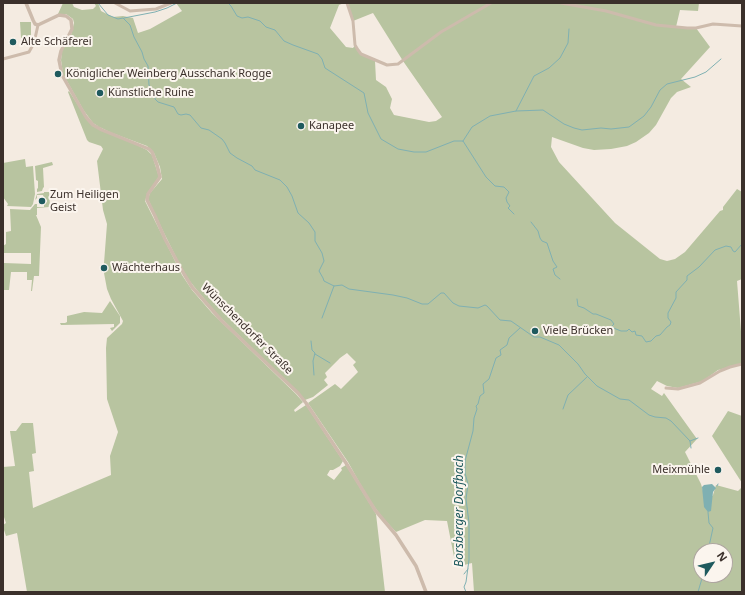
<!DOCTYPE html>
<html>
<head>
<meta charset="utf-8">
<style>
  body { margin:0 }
  #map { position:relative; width:745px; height:595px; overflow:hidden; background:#f4ebe1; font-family:"Noto Sans",sans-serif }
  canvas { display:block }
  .frame { position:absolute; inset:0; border:4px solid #3b302b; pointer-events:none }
  .north { position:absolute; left:693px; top:543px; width:40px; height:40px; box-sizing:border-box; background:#fbf5ee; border:1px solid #aea6a0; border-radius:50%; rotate:55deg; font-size:11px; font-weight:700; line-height:16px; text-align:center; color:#3b302b }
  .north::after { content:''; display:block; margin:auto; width:14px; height:18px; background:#1f5a5e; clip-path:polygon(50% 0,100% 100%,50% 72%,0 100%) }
</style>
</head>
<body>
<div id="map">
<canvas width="745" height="595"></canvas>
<div class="frame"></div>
<div class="north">N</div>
</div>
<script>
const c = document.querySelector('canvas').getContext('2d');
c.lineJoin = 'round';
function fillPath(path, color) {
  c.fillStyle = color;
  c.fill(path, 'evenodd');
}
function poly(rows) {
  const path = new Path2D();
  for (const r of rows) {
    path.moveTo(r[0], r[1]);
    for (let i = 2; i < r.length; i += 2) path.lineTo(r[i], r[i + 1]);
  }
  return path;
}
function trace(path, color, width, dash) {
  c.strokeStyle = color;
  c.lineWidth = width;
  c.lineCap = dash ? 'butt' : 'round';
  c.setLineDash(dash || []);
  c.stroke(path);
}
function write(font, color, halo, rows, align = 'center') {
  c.font = font + ' "Noto Sans",sans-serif';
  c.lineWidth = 4;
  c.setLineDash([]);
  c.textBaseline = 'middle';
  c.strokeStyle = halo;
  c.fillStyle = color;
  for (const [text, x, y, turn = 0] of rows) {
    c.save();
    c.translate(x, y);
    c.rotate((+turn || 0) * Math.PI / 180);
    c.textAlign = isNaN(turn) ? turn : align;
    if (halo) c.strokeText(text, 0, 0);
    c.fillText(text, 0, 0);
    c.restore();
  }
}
fillPath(poly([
  [63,3,72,3,74,7,82,10,93,9,96,6,94,3,98,3,101,11,113,17,123,16,133,18,138,33,150,29,182,11,176,3,344,3,339,5,330,28,346,47,353,48,355,45,361,54,375,61,376,80,386,87,392,99,390,108,394,115,429,122,436,121,442,117,403,61,373,13,353,21,347,3,699,3,698,11,680,10,676,27,696,28,710,47,681,79,691,87,677,92,671,98,656,125,649,133,636,142,627,146,611,149,594,150,583,148,552,137,551,147,559,162,615,223,660,259,667,261,675,259,685,252,720,211,723,210,723,207,737,189,742,192,742,279,737,281,742,344,742,364,718,370,703,381,678,388,667,386,657,381,651,389,662,396,664,393,697,439,685,452,701,484,704,494,704,507,713,495,716,485,738,491,742,487,742,592,474,592,472,563,456,567,447,521,425,520,396,532,382,517,368,498,348,462,308,403,335,384,341,389,358,372,353,365,356,362,347,353,340,358,325,373,327,377,324,380,328,385,313,397,305,400,215,312,192,284,185,275,164,233,148,199,150,193,162,179,160,167,154,153,147,146,104,130,93,123,84,111,63,74,61,60,62,51,71,35,74,23,73,19,66,14,58,14],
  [701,551,725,551,725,575,701,575],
  [20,22,31,22,31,38,21,38],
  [69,91,89,122,147,150,152,155,159,177,155,184,148,192,145,201,182,275,192,290,212,313,296,394,303,402,294,410,295,412,306,405,343,461,340,466,333,470,330,470,327,475,334,480,342,470,341,468,346,465,376,514,385,592,27,592,17,533,6,536,3,527,3,525,6,523,3,514,3,467,15,466,10,431,16,431,22,423,33,423,36,453,32,454,34,471,29,472,33,508,111,475,110,456,118,432,107,399,106,348,107,338,122,324,123,321,111,299,107,289,104,273,107,268,104,263,107,224,103,210,97,161,103,149,101,146,89,142,87,140,68,92],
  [25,159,26,167,33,166,35,194,33,204,31,207,7,206,8,204,3,197,3,163],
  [52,162,53,165,43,168,44,187,43,188,42,191,37,192,37,189,38,188,38,181,36,180,35,166],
  [44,192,49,192,50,206,49,207,37,208,37,215,36,215,41,227,39,276,34,276,32,291,31,291,32,280,27,280,27,272,11,272,9,290,3,290,4,263,31,264,31,253,3,253,3,246,6,244,6,232,11,231,10,209,30,210,35,204,37,204,37,207,44,207,44,202,47,202,47,200,44,199,43,195,37,195,37,198,35,200,37,194,44,193],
  [110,301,120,316,120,323,112,331,110,328,114,327,114,324,61,325,60,323,65,323,67,322,67,316,84,312,102,313],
  [728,411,742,416,742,483,712,436]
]), '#b8c4a0');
fillPath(poly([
  [712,484,716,488,713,492,711,511,708,512,704,507,702,487,704,485]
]), '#7fb0b2');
trace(poly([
  [98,3,108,15,118,19,123,18,130,25,134,37,142,52,144,59,148,66,149,85,155,95,155,99,158,102,174,107,178,114,181,115,186,114,190,115,201,128,209,130,222,139,225,143,230,153,237,158,252,166,255,170,280,180,287,187,292,196,298,213,309,223,315,232,315,241,322,253,324,261,319,271,323,278,324,281,334,286,342,285,349,289,393,295,407,298,422,304,428,304,441,293,444,293,453,303,459,306,478,308,485,305,487,306,500,320,511,321,534,337,540,337,559,345,578,364,585,374,597,386,620,399,629,400,649,415,655,417,666,418,671,421,690,441,691,448],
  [224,3,228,3,231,6,237,16,242,18,248,17,260,21,266,27,275,30,284,41,293,45,318,54,322,59,325,68,364,93,368,113,381,139,398,149,414,152,426,152,454,141,463,141,486,177,495,186,504,187,509,192,506,198,507,202,510,206,508,208,514,214],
  [124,18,155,12,167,8,177,3],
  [516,111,534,76,549,68,560,58,568,43,569,29],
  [463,141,472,127,490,116,516,111,543,110,564,124,574,128,582,130,601,128,611,129,629,127,644,116,651,107,660,90,667,84,695,77,706,72,721,59],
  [531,222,538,231,540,238,542,241,547,243,553,261,557,267,553,269,555,275,560,279],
  [577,299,578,306,584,308,593,314,596,314,611,320,614,324,611,327,621,331,627,331,629,329,632,332,635,331,636,335,642,336,646,342,651,341,656,336,660,335,667,327,670,325,671,322,668,318,668,313,676,298,676,292,687,280,687,276,699,267,715,250,726,246,731,247,733,251,735,252,742,244],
  [322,318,334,286],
  [311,341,312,350,315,353,313,361,314,375],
  [315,354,330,363],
  [563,409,568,395,587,377],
  [690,441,698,438],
  [717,486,718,484],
  [708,512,709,523,713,528,708,551],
  [464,574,468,569],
  [466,592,464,587,466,582,469,560,469,523,466,499,468,484,465,473,465,461,473,431,474,418,477,409,476,406,478,404,480,396,484,393,483,384,489,379,496,358,501,355,500,350,507,345,509,338,520,328],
  [698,592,703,575]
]), '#7fb0b2', 1);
trace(poly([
  [115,3,130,11,156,9,171,3],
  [347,3,353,21,355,45,358,50,361,54,387,65,398,64,441,32,491,3],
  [561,3,606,11,656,25,687,28,696,28,713,24,742,26],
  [3,59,29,52,34,43,38,25],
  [666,388,678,389,700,383,720,371,730,367,742,364]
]), '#cdbbac', 3);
trace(poly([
  [26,3,33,20,35,24,38,25,59,15,66,16,71,20,72,29,61,51,59,60,62,75,86,117,93,125,102,130,149,149,152,152,157,165,160,177,148,194,147,200,155,216,165,239,184,274,192,287,222,321,298,393,306,403,346,463,375,510,396,535,416,566,426,592]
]), '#cdbbac', 3.5);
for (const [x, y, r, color] of [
  [13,42,4,"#1f5a5e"],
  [58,74,4,"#1f5a5e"],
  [100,93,4,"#1f5a5e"],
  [301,126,4,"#1f5a5e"],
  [42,201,4,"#1f5a5e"],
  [104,268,4,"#1f5a5e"],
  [535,331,4,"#1f5a5e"],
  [718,470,4,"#1f5a5e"]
]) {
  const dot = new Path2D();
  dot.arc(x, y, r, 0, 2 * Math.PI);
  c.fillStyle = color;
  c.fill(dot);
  trace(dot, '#fbf5ee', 1.5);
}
write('11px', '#3b302b', '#fbf5ee', [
  ["Alte Schäferei",21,42],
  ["Königlicher Weinberg Ausschank Rogge",66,74],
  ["Künstliche Ruine",108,93],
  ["Kanapee",309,126],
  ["Zum Heiligen",50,195],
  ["Geist",50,208],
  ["Wächterhaus",112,268],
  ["Viele Brücken",543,331],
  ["Meixmühle",710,470,"right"]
], 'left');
write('11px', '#3b302b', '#fbf5ee', [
  ["Wünschendorfer Straße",247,329,45]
]);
write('italic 12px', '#1f5a5e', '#fbf5ee', [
  ["Borsberger Dorfbach",460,511,-90]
]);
</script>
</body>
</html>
